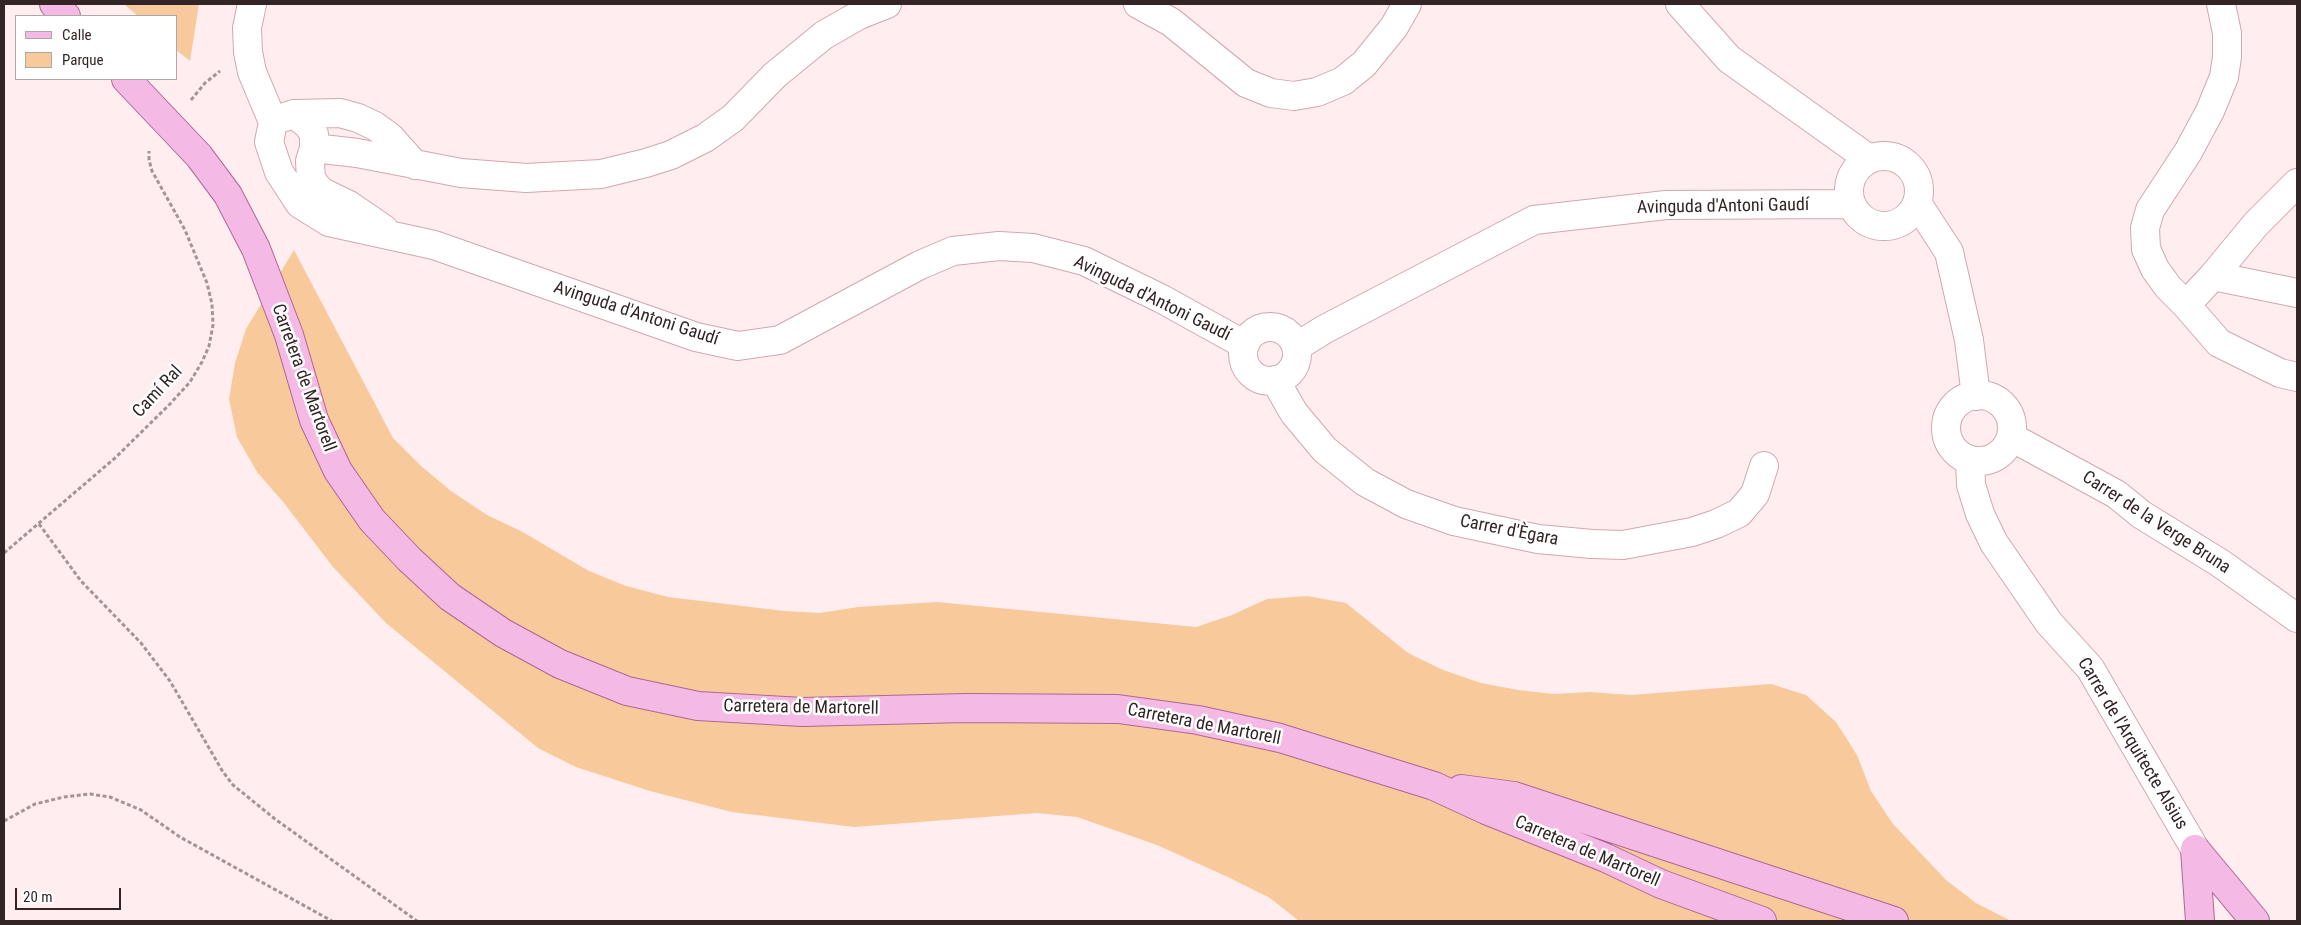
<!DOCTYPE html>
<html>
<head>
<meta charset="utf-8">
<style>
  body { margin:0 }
  #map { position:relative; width:2301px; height:925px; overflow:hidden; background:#ffedf0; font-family:"Roboto Condensed",sans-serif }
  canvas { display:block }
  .frame { position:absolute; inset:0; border:5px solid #332426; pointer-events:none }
  .legend { position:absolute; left:15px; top:15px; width:162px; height:65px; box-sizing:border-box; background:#fff; border:1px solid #ada7a8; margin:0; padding:6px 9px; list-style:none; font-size:15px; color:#332426 }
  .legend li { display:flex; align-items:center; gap:10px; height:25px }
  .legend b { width:25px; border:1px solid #ada7a8 }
  .scale { position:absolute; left:15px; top:888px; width:106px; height:22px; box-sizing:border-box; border:2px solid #332426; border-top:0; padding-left:6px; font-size:15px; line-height:18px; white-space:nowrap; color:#332426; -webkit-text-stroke:4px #fff; paint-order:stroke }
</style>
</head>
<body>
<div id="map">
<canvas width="2301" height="925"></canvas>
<div class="frame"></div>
<ul class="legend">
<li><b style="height:6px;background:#f5b9e5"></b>Calle</li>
<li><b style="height:14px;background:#f8c99b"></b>Parque</li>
</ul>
<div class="scale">20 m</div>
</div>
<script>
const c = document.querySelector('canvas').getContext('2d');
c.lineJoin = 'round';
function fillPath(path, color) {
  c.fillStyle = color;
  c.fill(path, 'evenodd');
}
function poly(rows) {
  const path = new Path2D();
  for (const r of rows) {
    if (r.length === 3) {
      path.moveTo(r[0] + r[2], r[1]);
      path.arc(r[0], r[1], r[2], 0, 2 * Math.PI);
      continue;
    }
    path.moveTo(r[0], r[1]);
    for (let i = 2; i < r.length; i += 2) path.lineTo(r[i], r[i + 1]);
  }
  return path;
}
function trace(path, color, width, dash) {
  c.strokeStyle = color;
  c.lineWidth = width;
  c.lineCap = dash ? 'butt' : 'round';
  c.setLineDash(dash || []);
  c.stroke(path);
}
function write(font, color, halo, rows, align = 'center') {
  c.font = font + ' "Roboto Condensed",sans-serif';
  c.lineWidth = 5;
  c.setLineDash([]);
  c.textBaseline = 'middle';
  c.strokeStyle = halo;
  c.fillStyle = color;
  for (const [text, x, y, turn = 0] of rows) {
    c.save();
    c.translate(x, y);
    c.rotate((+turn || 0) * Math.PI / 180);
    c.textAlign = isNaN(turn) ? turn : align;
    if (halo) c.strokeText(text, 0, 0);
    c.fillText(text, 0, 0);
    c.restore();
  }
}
fillPath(poly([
  [124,4,199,4,190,61,176,50,176,16,138,16],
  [294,250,393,438,421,466,451,491,487,515,521,531,589,571,626,586,668,597,784,611,820,613,858,607,937,602,1196,627,1232,615,1267,599,1307,596,1346,603,1408,653,1443,670,1481,683,1518,690,1554,694,1590,692,1631,695,1771,684,1806,695,1836,722,1857,755,1871,791,1893,824,1946,880,1976,903,2011,921,1299,921,1270,898,1230,878,1157,845,1077,817,1037,813,854,827,732,812,650,791,576,767,538,748,386,623,333,567,284,503,257,472,237,437,229,399,235,363,246,329]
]), '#f8c99b');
const minor = poly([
  [252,4,247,28,248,52,252,72,273,122,269,142,279,172,300,204,329,222,434,245,696,337,738,346,780,340,920,265,953,251,999,246,1033,248,1084,261,1162,299,1245,345],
  [1138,4,1171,22,1246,83,1271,93,1294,96,1317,92,1343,81,1364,64,1394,27,1407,4],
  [1680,4,1729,59,1869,159],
  [294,114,308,125,314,134,314,148,310,161,311,179,320,191,349,205,384,229],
  [285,117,294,114,340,113,358,118,375,126,390,137,415,165],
  [314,148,357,153,461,173,526,178,601,174,646,163,671,155,705,138,733,118,775,75,824,35,859,15,887,4],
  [1884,191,35],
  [2297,183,2256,224,2213,276,2186,305,2219,343,2280,373,2297,377],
  [1917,203,1949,252,1969,340,1976,396],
  [2213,276,2297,293],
  [2186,305,2168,287,2155,269,2146,249,2145,228,2150,210,2188,152,2210,111,2224,77,2227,57,2227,33,2221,4],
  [1270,354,27],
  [1296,347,1325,329,1534,220,1666,205,1851,204],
  [1275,380,1294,413,1325,450,1365,482,1406,504,1454,521,1538,539,1592,544,1623,545,1692,532,1716,524,1739,513,1755,494,1764,466],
  [1979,428,33],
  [2011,437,2116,494,2142,515,2220,563,2297,618],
  [1970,460,1971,485,1980,514,1994,543,2049,623,2090,668,2195,849]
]);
const major = poly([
  [54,4,66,16],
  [126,79,199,156,228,195,256,249,289,335,314,420,338,471,372,520,409,559,450,597,503,633,560,664,627,691,698,706,802,712,966,708,1118,709,1198,720,1280,738,1434,786,1486,810,1606,858,1661,884,1762,921],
  [1461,789,1514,796,1894,921],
  [2195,849,2255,921],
  [2195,849,2200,921]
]);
trace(minor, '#d0a8ae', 30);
trace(major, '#ad6796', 30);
trace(poly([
  [191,100,205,83,220,71],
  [39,524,81,581,141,643,170,681,223,772,233,785,275,819,417,921],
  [4,553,115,458,170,404,190,382,202,362,209,346,213,325,212,304,207,283,185,230,152,171,149,160,149,151],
  [4,821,35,804,64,797,90,794,110,797,141,810,180,837,332,921]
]), '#a49496', 3, [4, 2.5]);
trace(minor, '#fff', 28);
trace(major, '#f5b9e5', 28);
write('18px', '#332426', '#fff', [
  ["Avinguda d'Antoni Gaudí",1723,207,-1],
  ["Avinguda d'Antoni Gaudí",1152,299,26],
  ["Avinguda d'Antoni Gaudí",636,314,18],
  ["Carretera de Martorell",303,378,70],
  ["Camí Ral",158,392,-47],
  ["Carrer de la Verge Bruna",2156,523,33],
  ["Carrer d'Ègara",1509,531,11],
  ["Carretera de Martorell",801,708,1],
  ["Carretera de Martorell",1204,725,11],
  ["Carrer de l'Arquitecte Alsius",2132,744,59],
  ["Carretera de Martorell",1587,852,23]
]);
</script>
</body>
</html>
